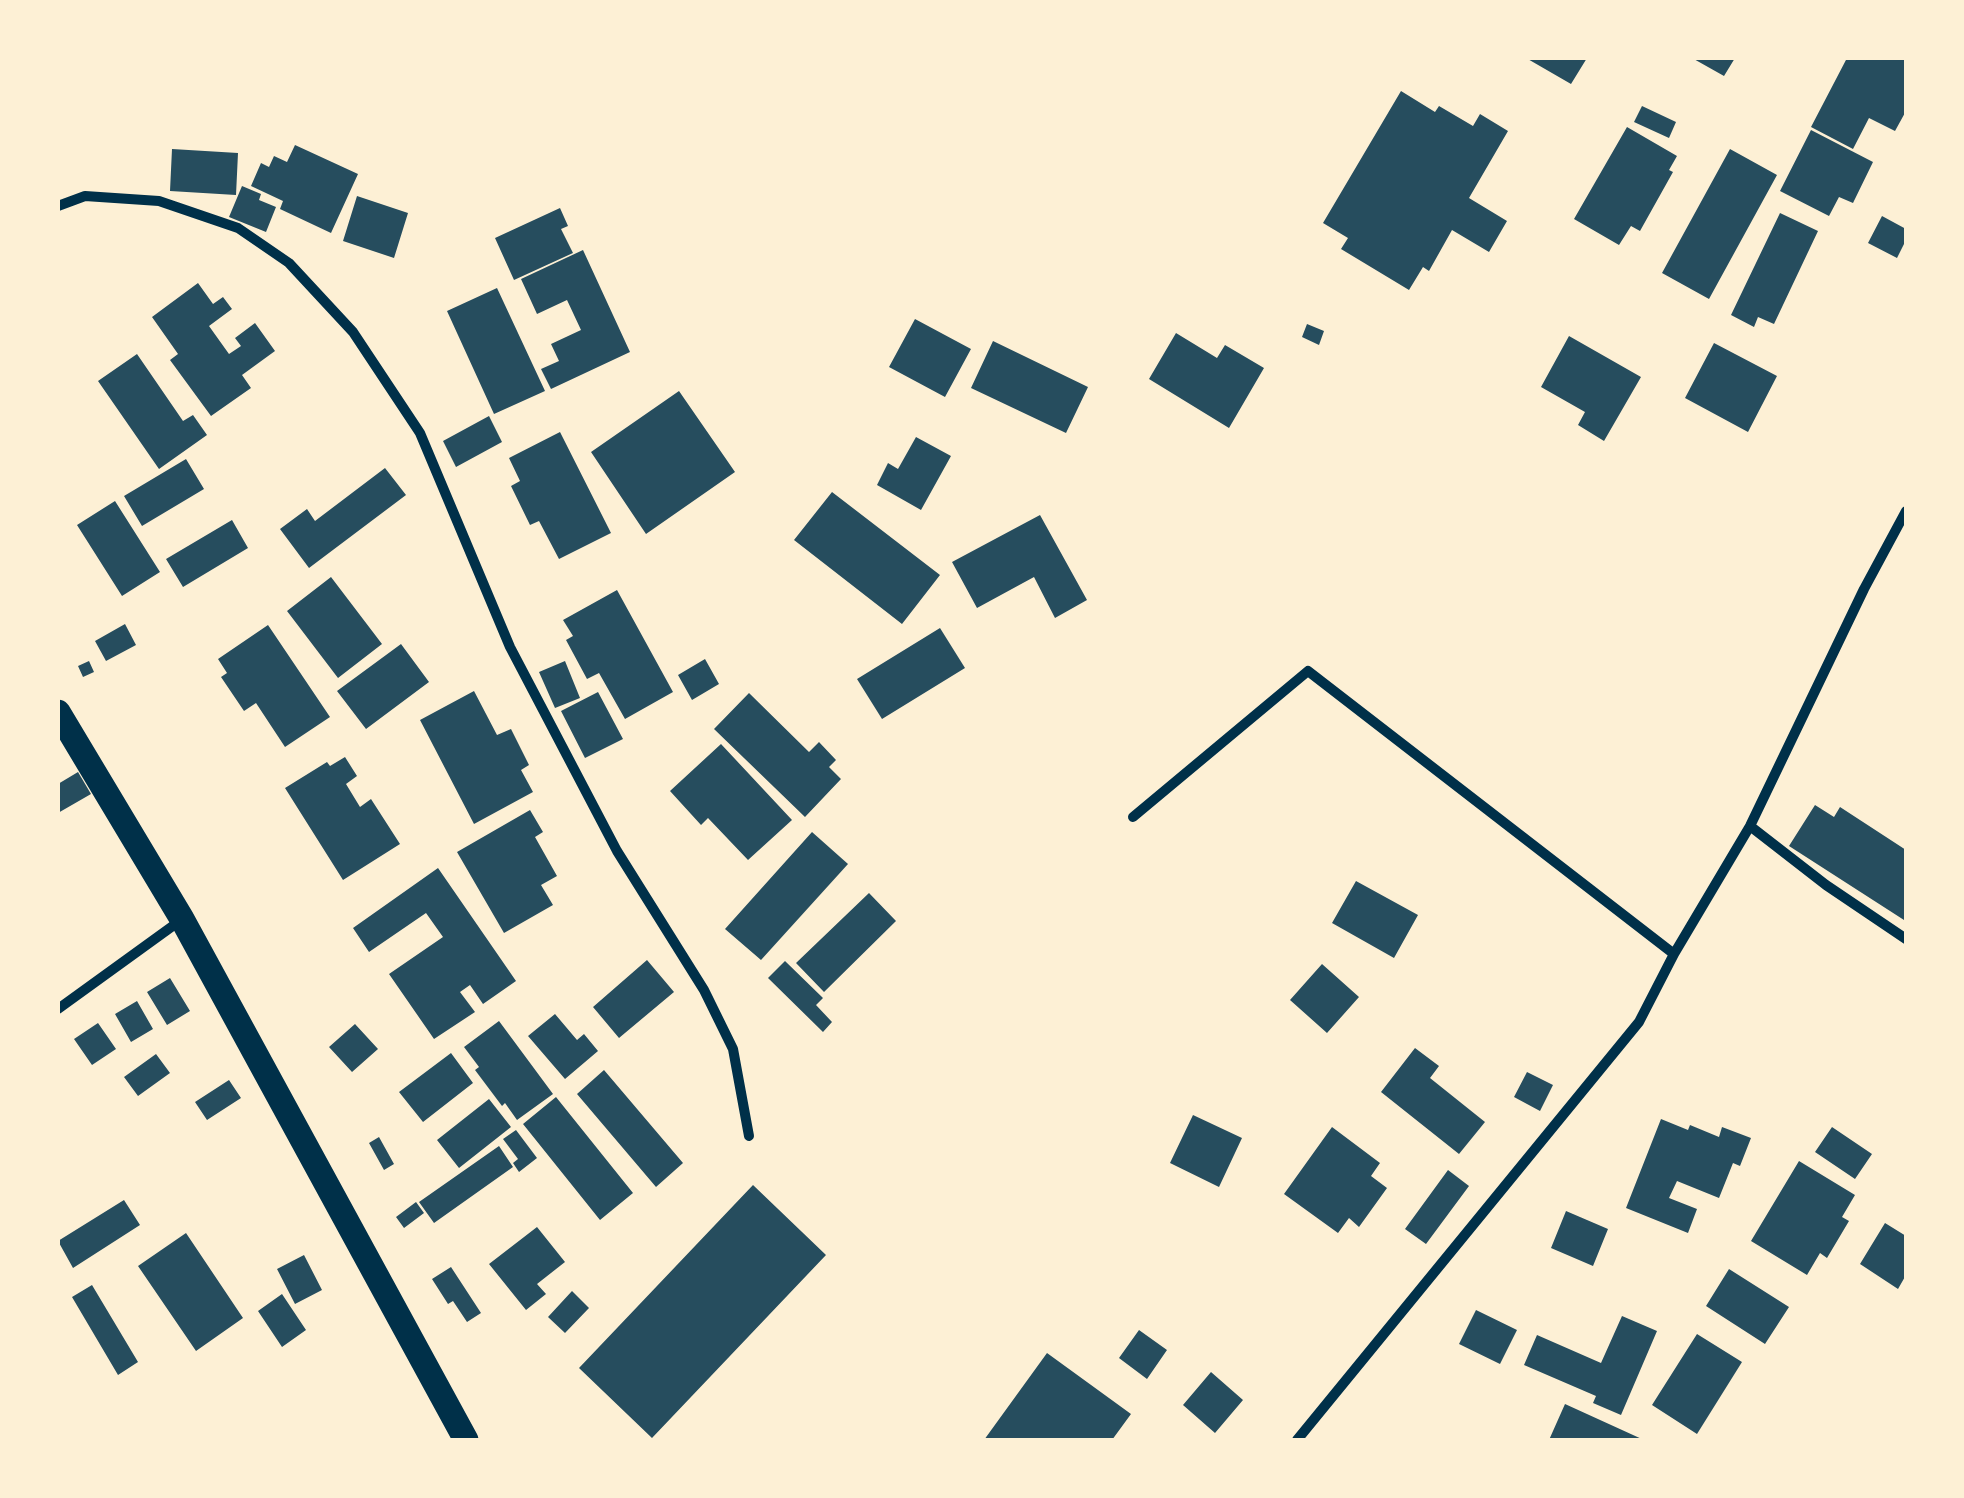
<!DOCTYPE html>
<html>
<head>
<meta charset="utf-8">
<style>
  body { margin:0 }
  #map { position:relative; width:1964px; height:1498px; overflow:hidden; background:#fdf0d5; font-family:Roboto,sans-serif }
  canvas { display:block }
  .frame { position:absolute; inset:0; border:60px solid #fdf0d5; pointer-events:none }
</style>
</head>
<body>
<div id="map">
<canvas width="1964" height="1498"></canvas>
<div class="frame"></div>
</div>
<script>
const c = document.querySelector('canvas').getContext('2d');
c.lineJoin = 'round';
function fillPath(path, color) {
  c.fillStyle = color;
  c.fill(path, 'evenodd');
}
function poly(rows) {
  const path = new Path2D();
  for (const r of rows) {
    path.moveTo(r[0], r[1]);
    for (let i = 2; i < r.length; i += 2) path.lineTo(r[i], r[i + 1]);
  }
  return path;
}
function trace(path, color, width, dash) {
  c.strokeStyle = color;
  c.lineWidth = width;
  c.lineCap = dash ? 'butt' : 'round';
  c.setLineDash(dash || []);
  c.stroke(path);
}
fillPath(poly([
  [1526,58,1587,58,1571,84],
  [1692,58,1735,58,1724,76],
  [1847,58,1906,58,1906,111,1895,131,1869,118,1853,149,1811,127],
  [1401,91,1435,112,1439,106,1473,126,1480,114,1508,131,1469,198,1507,221,1489,252,1452,230,1429,271,1423,267,1409,290,1341,249,1348,238,1323,223],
  [1642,106,1676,122,1669,138,1634,122],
  [1627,127,1677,156,1669,170,1673,172,1640,231,1631,226,1619,245,1574,219],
  [1811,130,1873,162,1853,203,1839,197,1829,216,1780,191],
  [295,145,358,174,331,233,280,209,283,201,251,186,261,163,269,167,274,156,287,162],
  [172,149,238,153,236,195,170,191],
  [1730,149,1777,175,1709,299,1662,273],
  [242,186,261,194,259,200,276,207,266,232,229,217],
  [357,196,408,213,394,258,343,241],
  [560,208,568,226,561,229,573,253,514,280,495,238],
  [1780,213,1818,231,1774,324,1758,317,1754,327,1731,315],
  [1882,216,1906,229,1906,240,1897,258,1868,243],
  [583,250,630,352,551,389,541,369,559,361,551,344,581,330,567,300,537,314,521,279],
  [198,283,213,304,223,297,232,309,209,326,229,354,241,346,235,338,255,323,275,351,242,375,251,388,211,416,170,360,178,354,152,317],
  [497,288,545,391,494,414,447,311],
  [915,319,971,349,945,397,889,367],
  [1307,324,1324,331,1319,345,1302,337],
  [1176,333,1217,358,1225,345,1264,368,1229,428,1149,379],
  [1569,336,1641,377,1604,441,1578,425,1585,412,1541,387],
  [993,341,1088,387,1066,433,971,388],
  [1714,343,1777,376,1748,432,1685,398],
  [137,354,183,421,193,415,207,435,159,469,98,381],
  [679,391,735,472,646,534,591,452],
  [489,416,502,442,456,467,443,441],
  [560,432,611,533,559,559,539,521,530,525,511,486,520,481,509,458],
  [916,437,951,456,921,510,877,485,888,463,898,469],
  [186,459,204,489,142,526,124,496],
  [385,468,406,495,309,568,280,529,307,509,315,521],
  [832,492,940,575,902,624,794,540],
  [115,501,160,572,122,596,77,525],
  [1040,515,1087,600,1055,618,1034,577,977,608,952,562],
  [232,520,248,548,183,587,166,559],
  [331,577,382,644,338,678,287,611],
  [617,590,673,692,625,719,599,673,587,679,566,640,573,636,563,620],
  [125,624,136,645,106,661,95,641],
  [268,625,330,717,285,747,256,703,244,711,221,677,227,673,218,659],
  [940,628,965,668,882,719,857,679],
  [401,644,429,682,366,729,337,691],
  [705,659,719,684,692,700,678,675],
  [89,661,94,672,83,677,78,666],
  [565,661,580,698,555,708,539,672],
  [474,691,497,735,511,729,529,765,521,770,533,792,474,824,420,720],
  [598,692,623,739,585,758,561,711],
  [749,693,809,752,819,742,836,760,829,767,841,779,805,817,714,729],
  [721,744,792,820,748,860,708,818,701,825,670,791],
  [345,757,357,776,346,784,360,807,371,799,400,844,343,880,285,788,327,762,330,766],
  [78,772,91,794,58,813,58,784],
  [1815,805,1834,817,1840,807,1906,850,1904,920,1789,846],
  [530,810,543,832,535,837,557,876,541,885,553,905,504,933,457,852],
  [812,832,848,864,761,960,725,929],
  [438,868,516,981,483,1004,470,985,460,992,475,1012,434,1039,389,974,443,937,426,913,369,952,353,928],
  [1356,881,1418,915,1394,958,1332,923],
  [869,893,896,921,824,992,796,963],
  [647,960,674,992,619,1038,593,1007],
  [785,961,823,998,816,1005,832,1022,823,1032,768,978],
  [1322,964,1359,997,1327,1033,1290,1000],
  [170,978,190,1011,167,1025,147,992],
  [137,1001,153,1029,131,1042,115,1014],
  [555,1014,577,1040,584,1034,598,1051,565,1079,528,1036],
  [499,1021,553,1094,517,1120,505,1103,502,1106,475,1070,479,1067,464,1047],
  [98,1023,116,1049,92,1065,74,1039],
  [355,1024,378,1049,352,1072,329,1047],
  [1415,1048,1439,1066,1430,1078,1485,1122,1459,1154,1381,1092],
  [451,1053,473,1083,423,1122,399,1092],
  [156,1054,170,1073,138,1096,124,1077],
  [604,1070,683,1163,656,1187,577,1094],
  [1527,1072,1553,1085,1540,1111,1514,1097],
  [229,1080,241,1098,207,1120,195,1102],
  [556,1097,633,1193,600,1220,523,1124],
  [489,1099,511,1127,459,1168,437,1140],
  [1193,1115,1242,1138,1219,1187,1170,1163],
  [1661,1119,1688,1130,1690,1125,1719,1137,1722,1127,1751,1138,1740,1166,1733,1163,1719,1198,1677,1181,1669,1198,1697,1209,1688,1233,1626,1208],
  [1332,1127,1380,1163,1371,1176,1387,1188,1359,1227,1349,1218,1338,1233,1284,1194],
  [1832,1127,1872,1154,1855,1179,1815,1152],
  [516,1130,537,1158,519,1172,513,1163,518,1159,503,1139],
  [379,1137,394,1164,384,1170,369,1143],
  [499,1146,513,1167,434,1223,419,1202],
  [1799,1161,1855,1195,1842,1217,1849,1221,1827,1258,1820,1253,1807,1275,1751,1241],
  [1448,1170,1469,1186,1426,1244,1405,1229],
  [753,1185,826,1255,652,1438,579,1368],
  [124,1200,140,1225,73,1268,58,1241],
  [416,1202,424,1213,404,1228,396,1217],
  [1566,1211,1608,1229,1593,1266,1551,1248],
  [1885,1223,1906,1236,1906,1275,1898,1289,1860,1264],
  [537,1227,565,1262,537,1284,546,1294,526,1310,489,1264],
  [186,1233,243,1318,196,1351,138,1266],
  [304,1255,322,1290,295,1304,277,1269],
  [451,1267,481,1313,467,1322,453,1301,448,1304,432,1279],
  [1729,1269,1789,1307,1765,1344,1706,1306],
  [92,1285,138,1362,118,1375,72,1297],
  [572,1291,589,1308,565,1333,548,1317],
  [282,1294,306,1330,282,1347,258,1311],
  [1476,1310,1517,1330,1500,1364,1459,1344],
  [1622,1316,1657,1331,1621,1415,1593,1403,1596,1396,1524,1365,1537,1335,1601,1363],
  [1139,1330,1167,1350,1147,1379,1119,1358],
  [1697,1334,1742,1362,1697,1434,1652,1405],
  [1047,1353,1131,1414,1112,1440,984,1440],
  [1211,1372,1243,1400,1215,1433,1183,1405],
  [1565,1404,1644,1440,1549,1440]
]), '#264d5e');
trace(poly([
  [58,206,85,196,159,201,238,228,289,263,353,332,420,433,510,647,617,851,704,990,733,1049,749,1136],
  [1133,817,1308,671,1674,954],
  [1750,826,1826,885,1906,939],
  [58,1009,181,920],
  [1297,1440,1639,1022,1674,954,1750,826,1864,589,1906,511]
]), '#003049', 10);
trace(poly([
  [58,712,182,919,466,1440]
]), '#003049', 25);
</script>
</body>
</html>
